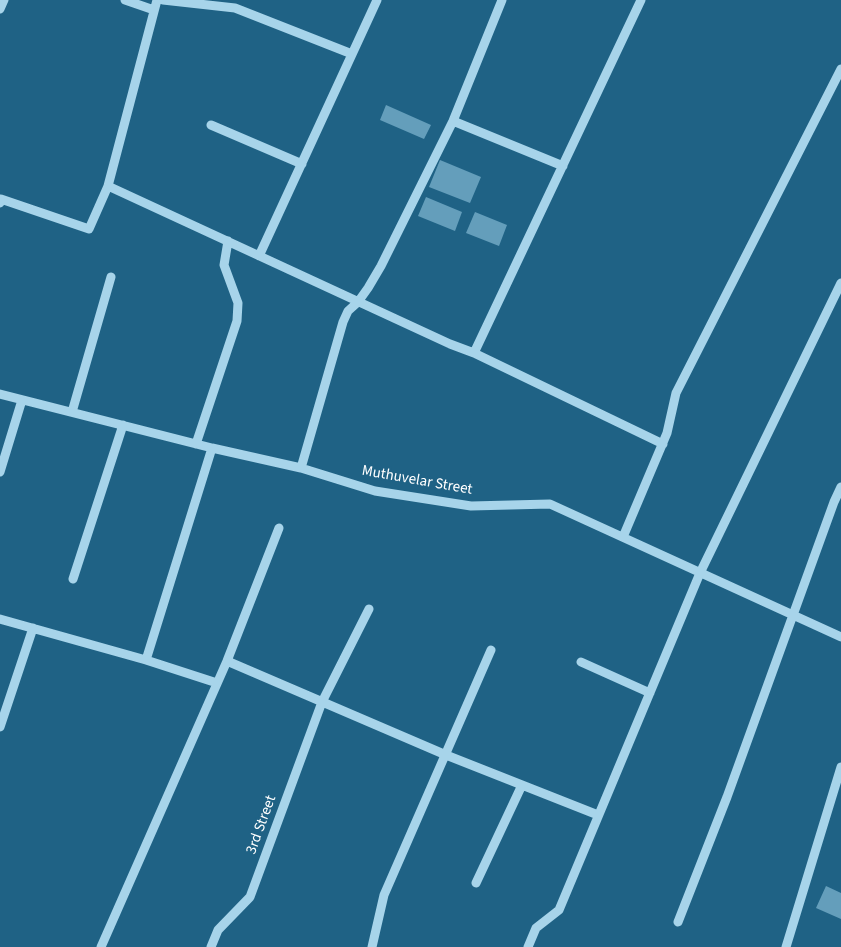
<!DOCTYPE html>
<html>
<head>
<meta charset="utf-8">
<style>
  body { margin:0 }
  canvas { display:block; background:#1f6285 }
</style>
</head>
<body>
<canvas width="841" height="947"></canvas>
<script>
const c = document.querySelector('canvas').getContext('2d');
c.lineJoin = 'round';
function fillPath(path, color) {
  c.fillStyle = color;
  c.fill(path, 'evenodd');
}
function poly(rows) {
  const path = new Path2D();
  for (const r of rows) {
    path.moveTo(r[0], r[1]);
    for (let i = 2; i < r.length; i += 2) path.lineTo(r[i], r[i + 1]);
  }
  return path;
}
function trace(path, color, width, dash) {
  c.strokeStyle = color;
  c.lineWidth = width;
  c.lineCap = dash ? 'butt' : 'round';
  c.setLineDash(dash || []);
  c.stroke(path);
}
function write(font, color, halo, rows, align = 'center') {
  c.font = font + ' "Source Sans 3",sans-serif';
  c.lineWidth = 5;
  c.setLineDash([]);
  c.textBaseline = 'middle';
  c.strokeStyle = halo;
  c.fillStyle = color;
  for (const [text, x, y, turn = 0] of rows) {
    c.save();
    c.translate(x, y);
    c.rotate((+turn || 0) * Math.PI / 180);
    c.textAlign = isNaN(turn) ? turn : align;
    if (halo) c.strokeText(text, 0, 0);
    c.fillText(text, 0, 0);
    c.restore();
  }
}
fillPath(poly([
  [386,105,431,125,424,139,380,120],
  [440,160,481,177,470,203,429,187],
  [426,197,462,212,455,231,418,216],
  [475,212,507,225,499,246,466,233],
  [826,886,841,893,841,919,816,908]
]), '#649ebb');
trace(poly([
  [125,0,154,10],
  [163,0,235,8,352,54],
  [0,9,4,0],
  [453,121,563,166],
  [211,125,302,164],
  [108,186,157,0],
  [0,203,1,199,89,229,108,186,450,344,474,353,641,0],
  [259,256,377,0],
  [474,353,663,444],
  [0,394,212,448,301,468,375,491,471,506,550,504,841,637],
  [72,412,111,277],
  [196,444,237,321,238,303,224,265,228,241],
  [301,468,343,322,348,311,358,302,368,288,381,266,453,121,502,0],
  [0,472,22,400],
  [623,537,667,433,676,393,841,69],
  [73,579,123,425],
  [0,619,146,660,217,683],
  [146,660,212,448],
  [227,661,446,755,598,815],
  [581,662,650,693],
  [0,727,33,628],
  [476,883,522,785],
  [678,922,727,797,834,502,841,487],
  [101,947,227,661,279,528],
  [211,947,218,930,250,897,322,702,369,609],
  [372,947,384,895,491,650],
  [528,947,536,928,559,910,700,573,841,283],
  [786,947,841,767]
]), '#a7d4ea', 9);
write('15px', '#fff', '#1f6285', [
  ["Muthuvelar Street",417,481,10],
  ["3rd Street",262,825,-70]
]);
</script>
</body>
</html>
